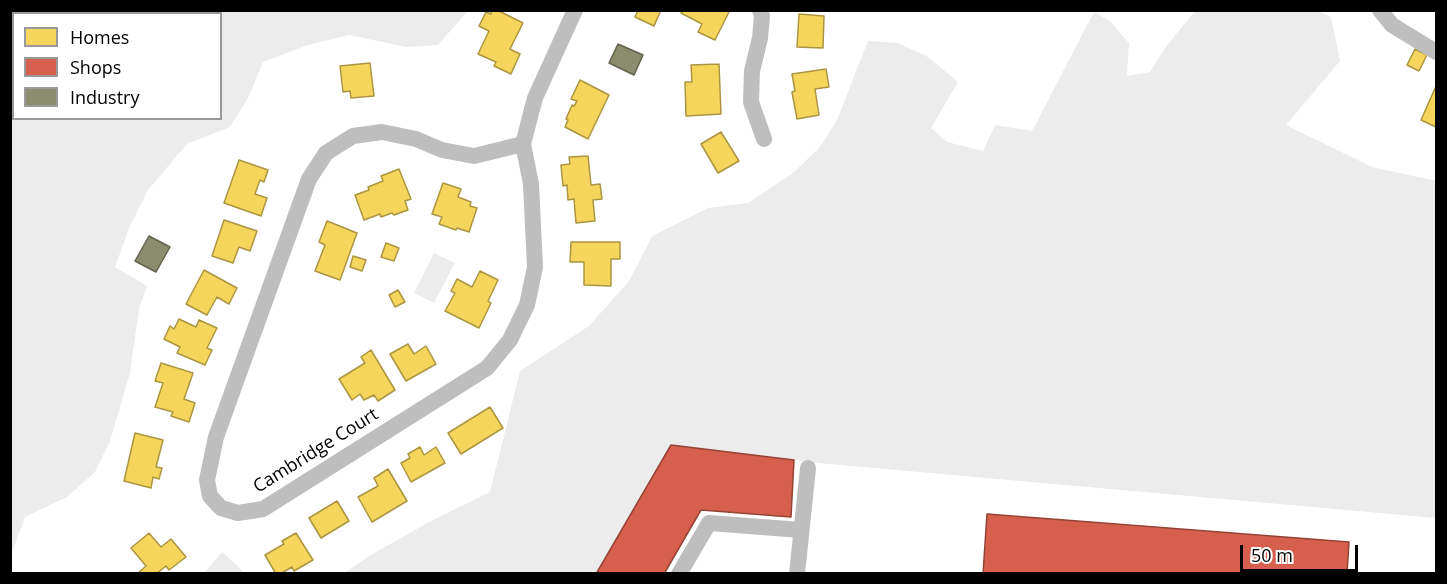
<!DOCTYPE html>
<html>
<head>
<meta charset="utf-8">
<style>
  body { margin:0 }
  #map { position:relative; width:1447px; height:584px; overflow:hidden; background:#fff; font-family:"Open Sans",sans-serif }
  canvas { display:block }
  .frame { position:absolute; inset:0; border:12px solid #000; pointer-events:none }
  .legend { position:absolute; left:12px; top:12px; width:210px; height:108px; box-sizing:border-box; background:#fff; border:2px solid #999; margin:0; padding:8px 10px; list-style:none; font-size:18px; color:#000 }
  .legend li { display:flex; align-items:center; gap:12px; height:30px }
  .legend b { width:30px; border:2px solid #999 }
  .scale { position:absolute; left:1240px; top:545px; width:118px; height:27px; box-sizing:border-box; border:3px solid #000; border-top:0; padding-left:8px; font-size:18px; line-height:21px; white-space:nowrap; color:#000; -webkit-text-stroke:4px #fff; paint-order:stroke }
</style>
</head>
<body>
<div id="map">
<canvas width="1447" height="584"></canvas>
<div class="frame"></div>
<ul class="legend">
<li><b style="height:16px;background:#f6d55c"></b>Homes</li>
<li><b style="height:16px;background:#d6604d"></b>Shops</li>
<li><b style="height:16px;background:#8c8c6e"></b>Industry</li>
</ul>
<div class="scale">50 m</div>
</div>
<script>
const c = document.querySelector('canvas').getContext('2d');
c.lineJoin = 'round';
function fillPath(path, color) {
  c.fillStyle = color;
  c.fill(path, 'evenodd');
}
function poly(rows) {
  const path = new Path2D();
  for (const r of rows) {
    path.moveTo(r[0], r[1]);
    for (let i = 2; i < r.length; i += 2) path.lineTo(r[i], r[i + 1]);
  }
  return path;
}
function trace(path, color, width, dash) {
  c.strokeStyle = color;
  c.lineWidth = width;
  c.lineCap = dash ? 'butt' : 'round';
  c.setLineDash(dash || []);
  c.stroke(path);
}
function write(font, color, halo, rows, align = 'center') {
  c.font = font + ' "Open Sans",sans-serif';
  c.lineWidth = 6;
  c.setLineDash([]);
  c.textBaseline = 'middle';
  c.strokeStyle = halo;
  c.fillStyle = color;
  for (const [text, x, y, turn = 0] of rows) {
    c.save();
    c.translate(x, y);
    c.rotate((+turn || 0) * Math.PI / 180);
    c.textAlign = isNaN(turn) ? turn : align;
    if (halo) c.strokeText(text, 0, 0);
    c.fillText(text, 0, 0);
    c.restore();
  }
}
fillPath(poly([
  [48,10,468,11,438,45,407,47,349,35,308,45,263,62,248,98,230,127,187,144,148,190,130,226,115,267,147,286,139,309,130,373,110,441,95,472,67,497,25,517,11,555,11,42,13,41,14,118,220,118,220,14,46,13],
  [1195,11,1318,11,1331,17,1340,61,1286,125,1372,167,1436,181,1436,518,818,463,671,445,596,573,343,574,369,556,429,522,490,492,520,371,589,326,629,281,652,236,708,208,748,203,794,172,819,148,837,120,868,41,898,43,928,57,958,82,931,128,947,142,983,151,995,125,1032,131,1094,12,1110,21,1129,43,1127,76,1150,72,1168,44],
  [434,253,455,263,434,303,414,293],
  [222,552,242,570,242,573,204,573]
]), '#ececec');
const homes = poly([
  [492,10,497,10,523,23,510,49,520,54,511,74,494,66,496,62,478,54,489,31,479,26,486,12,491,14,492,10],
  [638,10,661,10,654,26,635,17,638,10],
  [683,10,730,10,715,40,698,32,702,24,681,13,683,10],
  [799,14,824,16,823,48,797,47,799,14],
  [1415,49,1427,55,1419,71,1407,65,1415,49],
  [370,63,374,96,351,98,350,91,343,92,340,66,370,63],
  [719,64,721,114,686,116,685,82,692,82,691,65,719,64],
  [826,69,829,87,815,89,819,115,797,119,792,92,795,91,792,74,826,69],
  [580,80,609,95,588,139,565,127,568,120,566,119,572,105,574,106,577,101,571,99,580,80],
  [1436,86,1436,127,1421,120,1436,86],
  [721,132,739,161,718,173,701,144,721,132],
  [588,156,591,185,600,184,602,199,593,200,595,221,576,223,574,199,568,200,567,185,563,186,561,165,570,164,569,157,588,156],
  [239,160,268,170,264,182,260,180,255,194,267,198,261,216,224,203,239,160],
  [399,169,411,199,405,201,408,210,394,215,392,213,381,217,380,214,364,220,355,195,369,190,368,187,383,181,381,176,399,169],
  [443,183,461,189,458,197,471,202,470,206,477,208,469,232,457,228,456,230,439,224,442,217,432,214,443,183],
  [224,220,257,231,250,251,239,247,233,263,212,256,224,220],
  [327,221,357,233,340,280,315,271,325,245,319,242,327,221],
  [571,242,620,242,620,259,611,259,611,286,584,285,584,262,570,262,571,242],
  [386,243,399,248,394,261,381,257,386,243],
  [353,256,366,260,362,271,350,267,353,256],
  [204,270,237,288,229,304,217,297,207,315,186,304,204,270],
  [480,271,498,280,488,301,491,303,479,328,445,311,455,293,451,291,457,279,472,287,480,271],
  [398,290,405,302,395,307,389,295,398,290],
  [179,319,196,327,199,320,217,328,207,348,212,350,205,365,177,353,180,347,164,339,170,326,174,329,179,319],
  [408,344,414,354,426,346,436,364,406,381,390,354,408,344],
  [371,350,395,390,378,401,374,395,364,400,360,394,352,400,339,379,365,363,361,357,371,350],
  [161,363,193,373,184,399,195,403,189,422,171,416,173,412,155,407,163,383,155,381,161,363],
  [490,407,503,428,461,454,448,433,490,407],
  [135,433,163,440,156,467,162,468,159,479,153,477,151,488,124,481,135,433],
  [420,447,424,455,436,447,445,463,411,482,401,463,410,458,408,454,420,447],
  [388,469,407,501,372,522,358,497,378,486,374,478,388,469],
  [337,501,349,521,321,538,309,518,337,501],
  [149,533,161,547,171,539,186,557,169,570,166,566,156,574,137,574,146,566,131,548,149,533],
  [296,533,313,560,294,571,292,567,280,574,276,574,265,555,284,544,282,541,296,533]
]);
fillPath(homes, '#f6d55c');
trace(homes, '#ac9540', 1.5);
const shops = poly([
  [671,445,794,460,791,517,701,510,664,574,596,574,671,445],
  [987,514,1349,542,1347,574,983,574,987,514]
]);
fillPath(shops, '#d6604d');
trace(shops, '#964336', 1.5);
const industry = poly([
  [618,44,643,55,634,75,609,63,618,44],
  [149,236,170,247,156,272,135,261,149,236]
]);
fillPath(industry, '#8c8c6e');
trace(industry, '#62624d', 1.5);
trace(poly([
  [760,10,762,16,760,38,752,71,751,102,764,139],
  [1380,10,1392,25,1436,52],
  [382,132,416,139,442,150,474,156,523,144,531,184,535,267,527,305,510,340,487,368,263,509,238,513,221,508,210,496,207,480,216,437,309,179,326,153,353,136,382,132],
  [523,144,535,98,575,10],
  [679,574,709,523,801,530],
  [797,574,808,468]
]), '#bebebe', 16);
write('18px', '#000', '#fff', [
  ["Cambridge Court",316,451,-32]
]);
</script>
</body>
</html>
